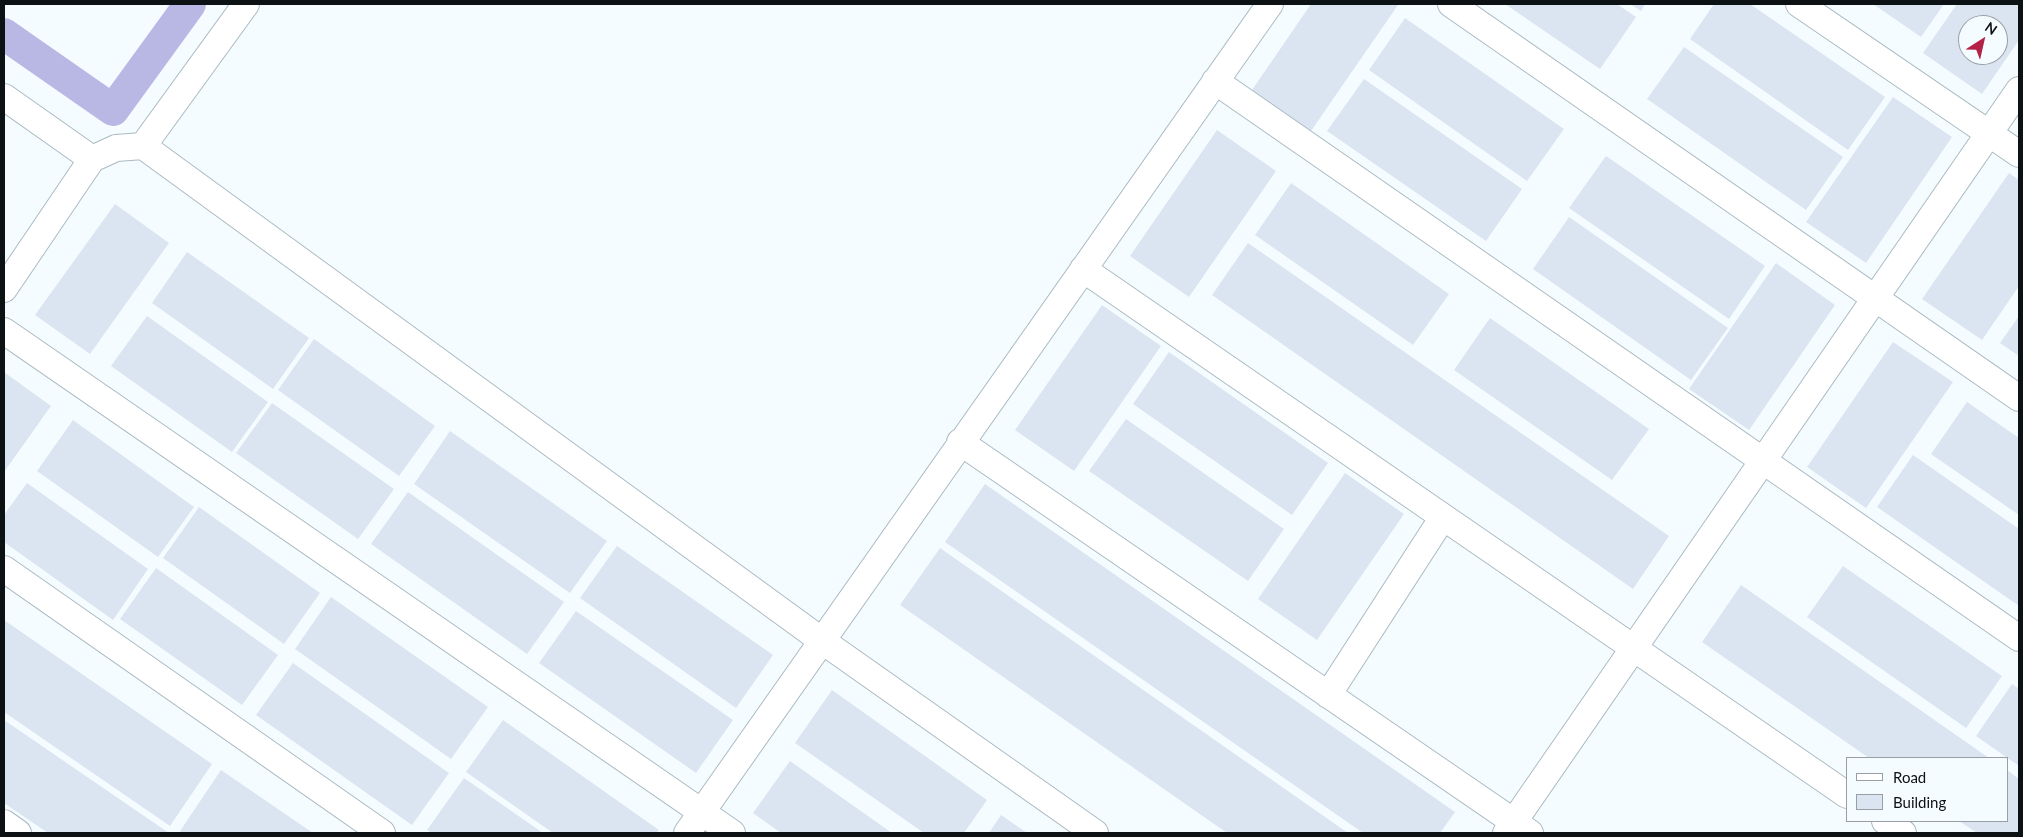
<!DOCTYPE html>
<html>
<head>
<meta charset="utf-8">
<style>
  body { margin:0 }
  #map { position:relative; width:2023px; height:837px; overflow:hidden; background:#f5fcff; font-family:Lato,sans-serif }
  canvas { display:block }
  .frame { position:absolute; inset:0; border:5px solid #0c1114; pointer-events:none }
  .legend { position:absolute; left:1846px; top:757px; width:162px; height:65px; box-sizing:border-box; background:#f5fcff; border:1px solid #989ea1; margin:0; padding:6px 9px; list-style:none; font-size:15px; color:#0c1114 }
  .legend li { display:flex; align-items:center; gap:10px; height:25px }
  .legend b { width:25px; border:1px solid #989ea1 }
  .north { position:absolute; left:1958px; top:15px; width:50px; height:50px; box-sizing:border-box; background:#f5fcff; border:1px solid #989ea1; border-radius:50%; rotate:35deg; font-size:14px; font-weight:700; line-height:20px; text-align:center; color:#0c1114 }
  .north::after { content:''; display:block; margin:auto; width:18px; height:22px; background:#b42247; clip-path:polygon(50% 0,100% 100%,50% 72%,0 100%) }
</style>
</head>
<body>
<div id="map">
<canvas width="2023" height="837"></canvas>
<div class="frame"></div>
<ul class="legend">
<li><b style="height:6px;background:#fff"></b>Road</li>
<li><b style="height:14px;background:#dbe4f1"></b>Building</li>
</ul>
<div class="north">N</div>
</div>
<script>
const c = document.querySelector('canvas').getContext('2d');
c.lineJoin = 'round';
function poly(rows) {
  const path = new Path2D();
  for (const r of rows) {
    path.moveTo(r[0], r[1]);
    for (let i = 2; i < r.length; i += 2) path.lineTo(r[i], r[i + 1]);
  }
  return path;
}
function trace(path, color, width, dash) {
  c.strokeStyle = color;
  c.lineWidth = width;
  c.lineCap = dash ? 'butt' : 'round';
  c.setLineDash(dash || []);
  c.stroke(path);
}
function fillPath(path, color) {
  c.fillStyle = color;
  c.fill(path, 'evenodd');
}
trace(poly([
  [4,34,113,110,190,4]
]), '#b9b7e4', 32);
fillPath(poly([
  [1311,4,1398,5,1311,131,1252,90],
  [1505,4,1617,4,1636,17,1600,69],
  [1630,4,1645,4,1641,11],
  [1714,4,1750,4,1885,97,1848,150,1690,39],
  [1873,4,1944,4,1921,37],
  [1957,4,2019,4,2019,40,1982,94,1923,53],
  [1968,25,1998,25,1998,55,1968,55],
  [1405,18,1564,129,1527,181,1369,70],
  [1684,47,1843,157,1806,210,1647,99],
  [1364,79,1522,189,1486,241,1327,131],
  [1893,97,1952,137,1866,263,1806,222],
  [1217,130,1276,171,1189,297,1130,256],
  [1606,156,1765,266,1729,319,1569,208],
  [2009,173,2019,180,2019,286,1982,340,1922,299],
  [1291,183,1449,294,1413,345,1255,235],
  [115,204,169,243,90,354,35,315],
  [1569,217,1728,328,1691,380,1533,269],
  [1248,243,1669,536,1633,589,1212,295],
  [187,252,309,338,273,389,152,303],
  [1776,263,1835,305,1749,430,1689,389],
  [1102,305,1161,346,1074,471,1015,430],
  [147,316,268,402,232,452,111,366],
  [2019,316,2019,356,2000,343],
  [1490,318,1649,429,1612,480,1454,370],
  [314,339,435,426,399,476,278,390],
  [1893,342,1953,382,1866,508,1807,467],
  [1169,352,1328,463,1292,515,1133,404],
  [4,372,51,406,4,472],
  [1967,402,2019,438,2019,515,1931,454],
  [272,403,394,489,358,539,236,453],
  [1126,419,1284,529,1248,581,1089,471],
  [73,420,194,507,158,557,37,471],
  [450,431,607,541,570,593,414,484],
  [1913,455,2019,529,2019,606,1877,507],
  [1345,473,1404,514,1317,640,1258,599],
  [27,483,148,569,113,620,4,542,4,515],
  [985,484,1455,812,1440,833,1363,833,945,542],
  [408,492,564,602,527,654,371,544],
  [199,507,320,593,284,644,163,558],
  [617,546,773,655,736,708,580,598],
  [940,548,1348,833,1227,833,900,605],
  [1843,566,2002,676,1966,728,1807,617],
  [156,568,278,655,242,705,120,619],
  [1741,585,1989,758,1869,758,1702,642],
  [331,597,488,707,451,759,295,649],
  [576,611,733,720,696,773,539,663],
  [4,620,212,764,170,826,4,712],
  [293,663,449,773,412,825,256,715],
  [2012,684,2019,689,2019,766,1976,736],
  [832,690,987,800,964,833,924,833,795,743],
  [4,720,169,833,48,833,4,803],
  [503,720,659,830,656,833,553,833,466,772],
  [790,761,892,833,781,833,753,813],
  [221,770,313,833,182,833,180,831],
  [2007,770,2019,779,2019,833,1977,833,1959,821,2007,821],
  [464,778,543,833,432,833,427,830],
  [1001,815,1027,833,989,833]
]), '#dbe4f1');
const minor = poly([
  [1451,4,2019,398],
  [1799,4,2019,154],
  [1215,81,2019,638],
  [4,97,92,159],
  [143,146,246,4],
  [1083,269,1847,795],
  [4,289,92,159,116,148,143,146,821,640,1095,833],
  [4,331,732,833],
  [960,442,1530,833],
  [4,569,382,833],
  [1328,695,1443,517],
  [1885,821,1903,833],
  [4,823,18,833],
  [687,833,1270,4],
  [1506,833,2019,90]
]);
trace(minor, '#aabac1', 28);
trace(minor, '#fff', 26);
</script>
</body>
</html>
